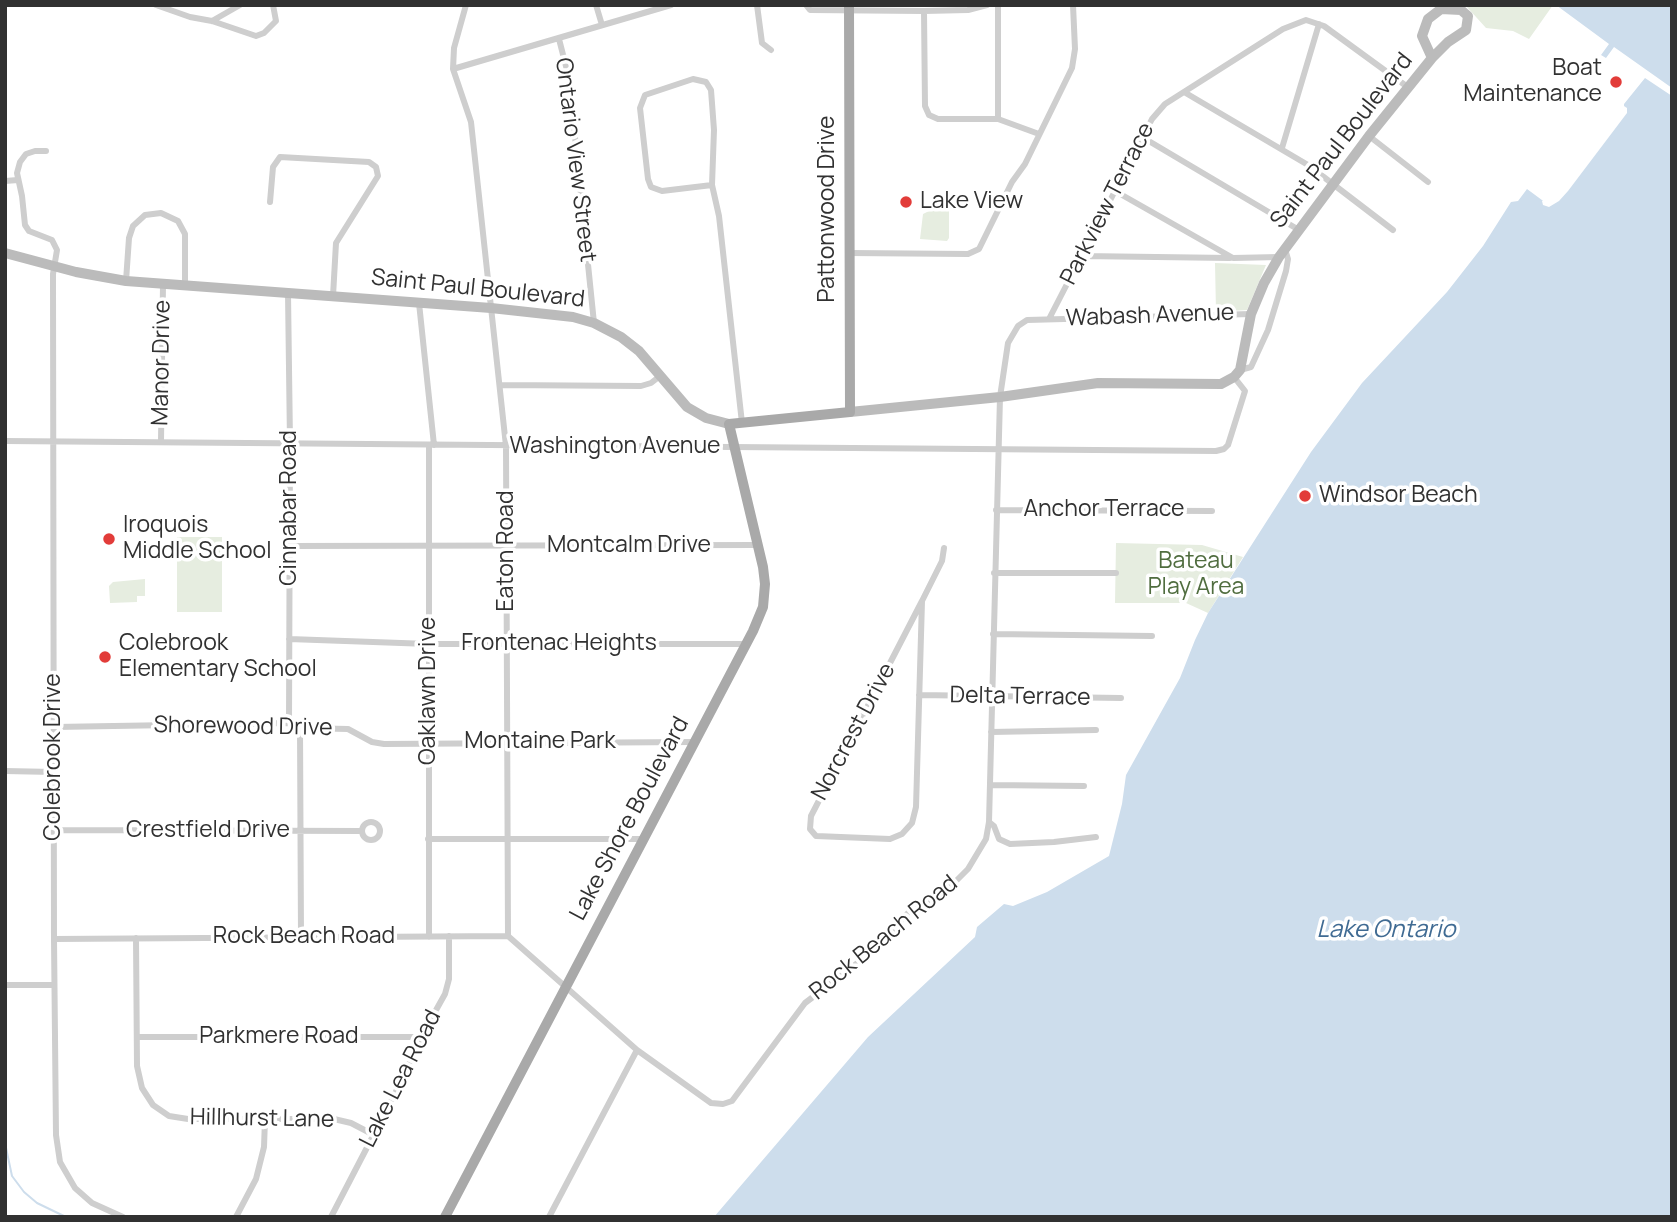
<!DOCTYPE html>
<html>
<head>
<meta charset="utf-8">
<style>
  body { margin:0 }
  #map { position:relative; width:1677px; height:1222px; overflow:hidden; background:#fff; font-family:Manrope,sans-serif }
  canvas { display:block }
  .frame { position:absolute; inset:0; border:7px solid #313131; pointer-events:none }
</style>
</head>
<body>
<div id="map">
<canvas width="1677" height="1222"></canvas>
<div class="frame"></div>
</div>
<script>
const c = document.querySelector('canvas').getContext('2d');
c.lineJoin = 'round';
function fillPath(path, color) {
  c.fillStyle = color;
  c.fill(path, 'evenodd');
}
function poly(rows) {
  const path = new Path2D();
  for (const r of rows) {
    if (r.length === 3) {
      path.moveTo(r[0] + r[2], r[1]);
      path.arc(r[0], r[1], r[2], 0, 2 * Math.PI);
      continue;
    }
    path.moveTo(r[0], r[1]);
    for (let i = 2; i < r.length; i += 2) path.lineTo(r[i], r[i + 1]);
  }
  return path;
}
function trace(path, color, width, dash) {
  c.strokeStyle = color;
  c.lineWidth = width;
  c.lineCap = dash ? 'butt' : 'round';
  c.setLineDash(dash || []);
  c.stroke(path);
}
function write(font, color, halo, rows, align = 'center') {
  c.font = font + ' Manrope,sans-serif';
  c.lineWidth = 7;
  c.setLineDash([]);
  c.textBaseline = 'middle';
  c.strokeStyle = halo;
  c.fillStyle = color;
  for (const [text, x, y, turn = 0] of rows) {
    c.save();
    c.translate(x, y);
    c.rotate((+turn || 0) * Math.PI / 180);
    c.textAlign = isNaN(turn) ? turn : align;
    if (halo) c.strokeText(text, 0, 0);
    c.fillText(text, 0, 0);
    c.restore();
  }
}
fillPath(poly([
  [1469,5,1553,5,1529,39,1513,31,1486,28,1467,7],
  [933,209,949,209,949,238,947,241,920,239,923,214],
  [1215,263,1266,265,1247,310,1216,312],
  [177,537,222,537,222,612,177,612],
  [1116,543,1202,545,1243,557,1208,613,1186,603,1115,603],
  [145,579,145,596,137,596,137,602,110,603,109,586,113,582]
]), '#e6ede0');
fillPath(poly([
  [1556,5,1672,5,1672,88,1614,47,1606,58,1601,55,1609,44],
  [1645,78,1672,96,1672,1217,714,1217,868,1037,975,937,977,927,1004,904,1013,906,1047,892,1109,856,1122,804,1126,775,1180,678,1195,640,1208,613,1311,452,1362,383,1447,292,1483,246,1511,202,1518,201,1527,189,1546,203,1560,196,1624,111,1624,104]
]), '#cdddec');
fillPath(poly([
  [1624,106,1627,108,1627,113,1568,191,1559,201,1549,207,1543,205,1542,201,1558,194]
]), '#fff');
trace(poly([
  [5,1143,12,1176,24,1192,37,1203,66,1217]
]), '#cdddec', 2);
trace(poly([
  [156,5,190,17,212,21,256,36,264,33,276,21,273,5],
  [466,5,454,48,453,69,471,122,506,446,508,936],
  [596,5,602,25],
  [757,5,762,43,771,50],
  [806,5,810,10,924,11,968,10,987,5],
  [998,5,998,119],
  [924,11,925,106,929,115,938,119,998,119,1039,134],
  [212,21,240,5],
  [559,39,569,78,594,323],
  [453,69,671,5],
  [1184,92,1308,165,1393,230],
  [1369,136,1428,182],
  [1142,137,1299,230],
  [1282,148,1319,24],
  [46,151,35,151,26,154,20,162,17,173,22,196,25,225,29,231,52,240,57,250,53,274,54,939,56,1135,60,1162,75,1188,92,1203,123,1217],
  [5,181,18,180],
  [712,185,662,191,651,187,648,179,640,108,645,95,693,79,706,82,711,90,714,130,712,185,719,216,742,423],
  [1115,191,1233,258,1279,257],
  [270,202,273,167,280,157,369,162,376,167,378,176,336,243,333,296],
  [849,253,968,254,979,249,1012,182,1025,164,1072,68,1075,49,1073,5],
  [1082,256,1230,258],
  [126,281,129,238,133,226,145,215,161,213,178,221,185,234,185,286],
  [288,293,290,443,289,723],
  [419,303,434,445],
  [1049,319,1152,119,1165,104,1283,29,1306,20,1324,26,1409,88],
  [1240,370,1251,367,1268,330,1286,271,1288,259,1285,249],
  [500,385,641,386,651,383,660,376],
  [5,441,1216,451,1224,449,1228,445,1245,391,1234,377],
  [161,442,163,284],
  [429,445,429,937],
  [996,510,1212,511],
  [290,546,758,545],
  [994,573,1116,573],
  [922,601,811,816,810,829,816,836,890,839,902,834,912,823,916,807,922,601,942,561,944,548],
  [993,634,1152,636],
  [289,639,429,644,746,644],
  [919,695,1121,698],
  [55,727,289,723,300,728,348,729,372,742,384,744,694,742],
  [300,728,301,937],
  [991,732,1096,730],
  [5,771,54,772],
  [990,785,1084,786],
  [371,831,9],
  [989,822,994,826,999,839,1010,844,1054,842,1096,837],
  [54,830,362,831],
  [428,839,643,839],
  [136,938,137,1066,142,1088,153,1105,169,1116,188,1119,334,1119,351,1123,374,1135],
  [54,939,508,936,637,1050,711,1103,723,1104,732,1101,805,1003,876,949,908,913,950,887,968,869,986,839,989,822,1000,397,1008,343,1018,326,1027,320,1251,314],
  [5,985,54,985],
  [137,1037,421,1037],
  [236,1217,256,1179,264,1147,265,1119],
  [331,1217,402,1080,421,1037,445,994,449,979,449,936],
  [549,1217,637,1050]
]), '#cecece', 6);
trace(poly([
  [5,253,76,272,126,281,491,308,573,317,594,323,621,337,639,351,687,407,706,418,729,424],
  [850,412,1000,397,1098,383,1221,384,1234,377,1240,370,1251,314,1264,283,1279,257,1369,136,1432,58,1448,42,1466,30,1468,16,1461,10,1441,9,1428,19,1422,36,1432,58]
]), '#bbb', 10);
trace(poly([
  [445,1217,753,631,763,607,765,584,763,567,729,424,850,412,849,5]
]), '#a9a9a9', 10);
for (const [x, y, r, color] of [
  [1616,82,7,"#e23c39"],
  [906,202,7,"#e23c39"],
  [1305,496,7,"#e23c39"],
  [109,539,7,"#e23c39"],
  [105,657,7,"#e23c39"]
]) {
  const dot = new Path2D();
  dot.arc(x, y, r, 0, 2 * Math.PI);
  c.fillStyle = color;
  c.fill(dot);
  trace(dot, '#fff', 2.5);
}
write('23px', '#313131', '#fff', [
  ["Boat",1602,69,"right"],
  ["Maintenance",1602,95,"right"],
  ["Lake View",920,202],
  ["Windsor Beach",1319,496],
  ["Iroquois",123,526],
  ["Middle School",123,552],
  ["Colebrook",119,644],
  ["Elementary School",119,670]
], 'left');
write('23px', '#313131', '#fff', [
  ["Saint Paul Boulevard",1342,141,-52],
  ["Ontario View Street",575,160,83],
  ["Parkview Terrace",1108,204,-63],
  ["Pattonwood Drive",828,209,-90],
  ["Saint Paul Boulevard",478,289,6],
  ["Wabash Avenue",1150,316,-2],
  ["Manor Drive",162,363,-89],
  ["Washington Avenue",615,447],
  ["Cinnabar Road",290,508,-90],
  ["Anchor Terrace",1104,510],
  ["Montcalm Drive",629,546],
  ["Eaton Road",507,551,-90],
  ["Frontenac Heights",559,644],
  ["Oaklawn Drive",429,691,-90],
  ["Delta Terrace",1020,697,1],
  ["Shorewood Drive",243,727,1],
  ["Norcrest Drive",854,732,-62],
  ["Montaine Park",540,742],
  ["Colebrook Drive",54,757,-90],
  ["Lake Shore Boulevard",630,819,-62],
  ["Crestfield Drive",208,831],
  ["Rock Beach Road",304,937],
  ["Rock Beach Road",884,938,-39],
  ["Parkmere Road",279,1037],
  ["Lake Lea Road",401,1079,-63],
  ["Hillhurst Lane",262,1119,1]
]);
write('23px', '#506d3f', '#fff', [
  ["Bateau",1196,562],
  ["Play Area",1196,588]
]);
write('italic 24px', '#406b93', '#fff', [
  ["Lake Ontario",1386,930]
]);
</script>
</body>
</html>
